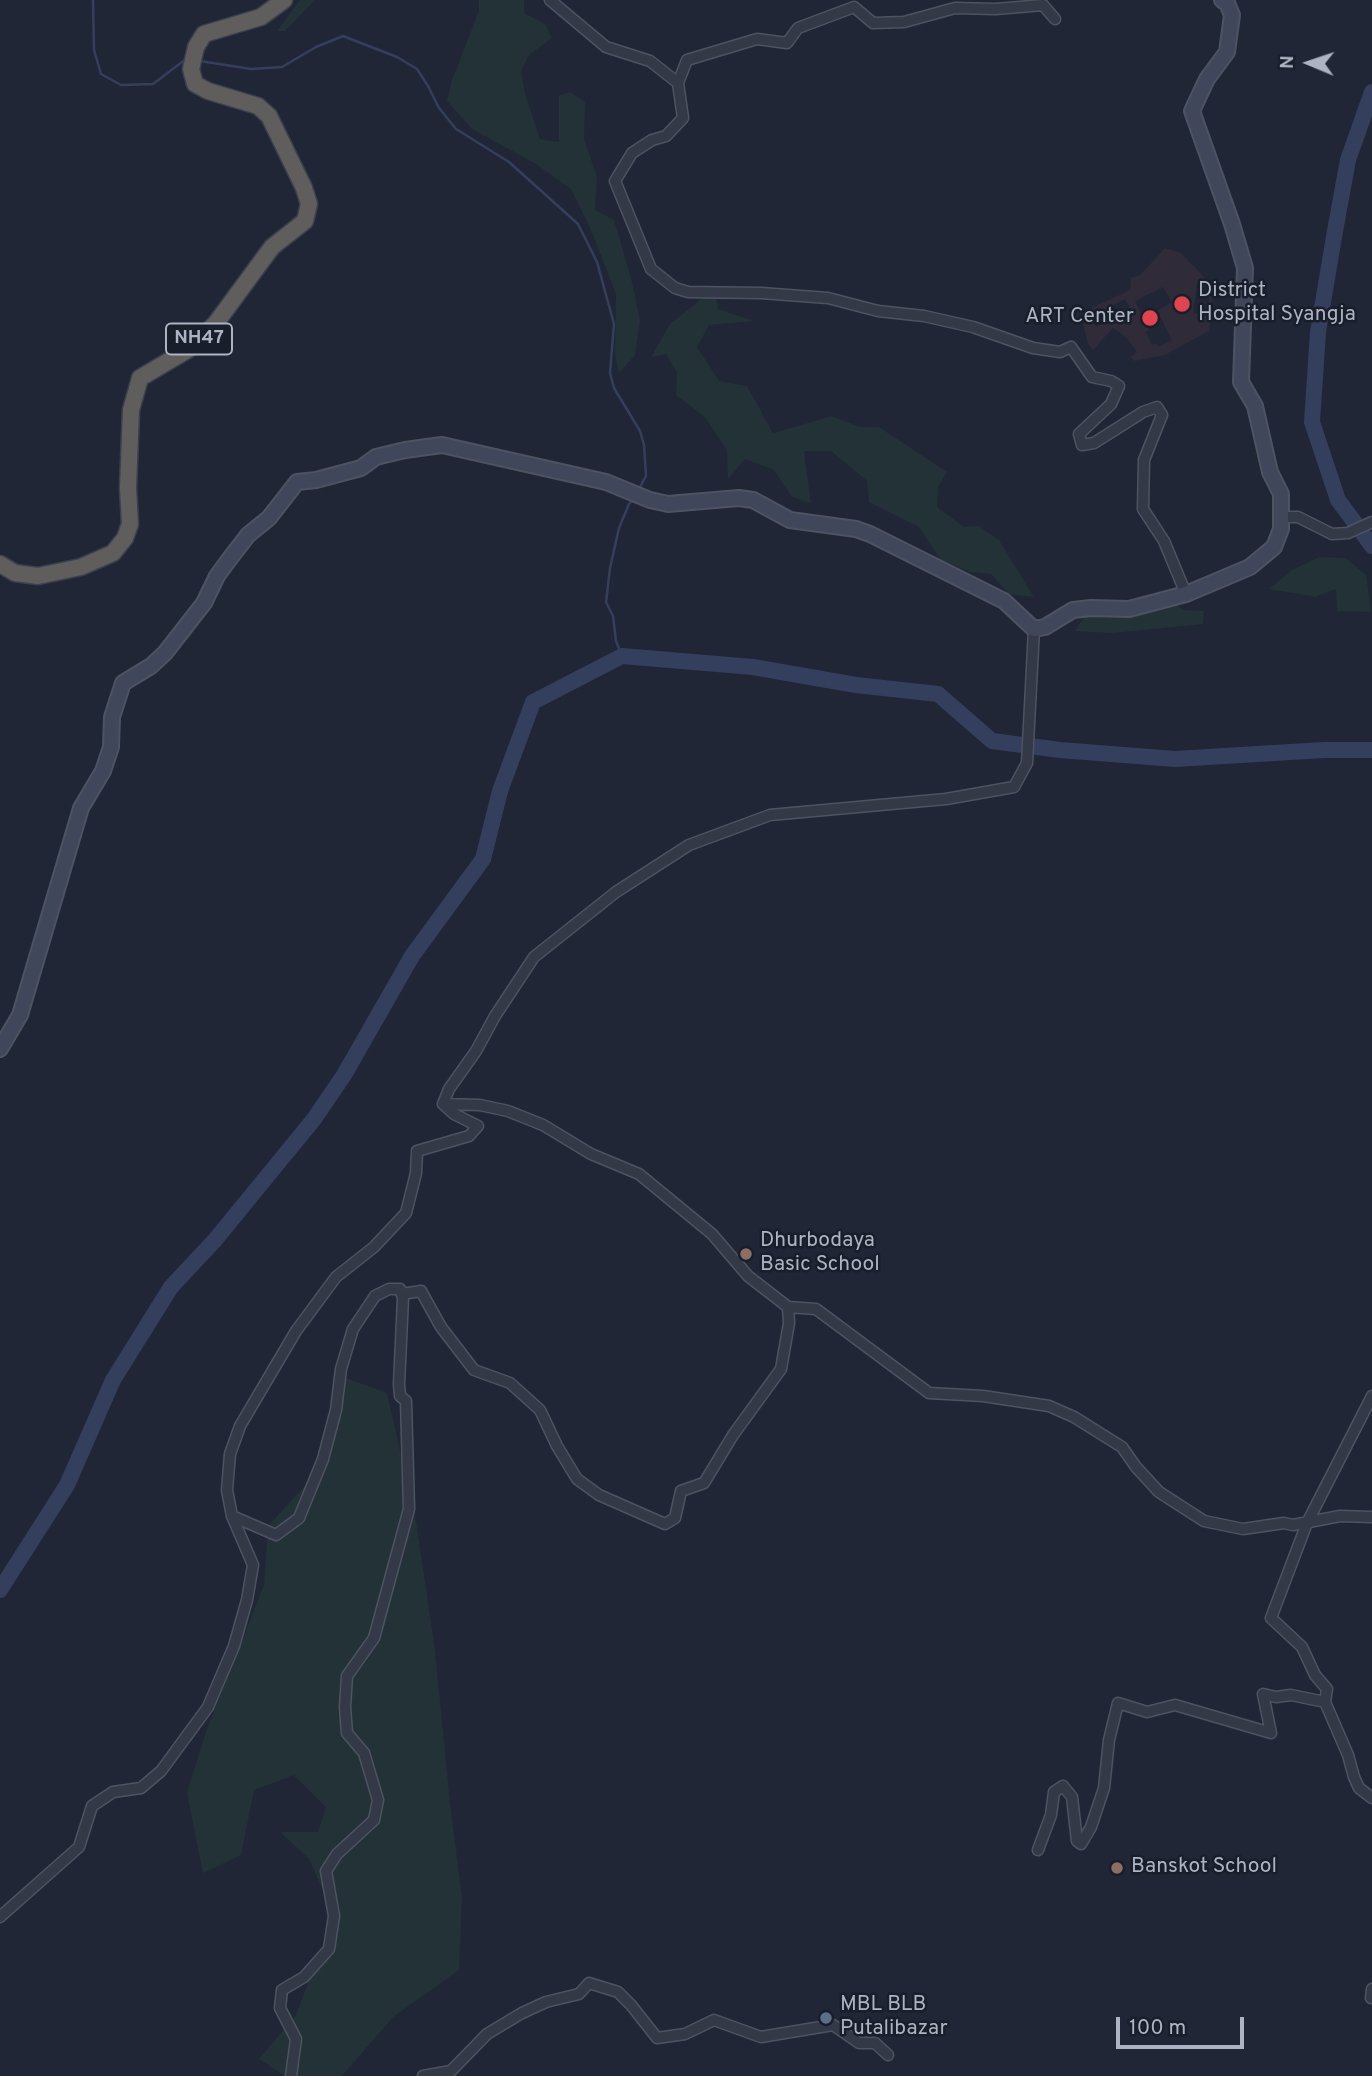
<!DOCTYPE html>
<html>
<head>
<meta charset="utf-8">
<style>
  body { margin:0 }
  #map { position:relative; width:1372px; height:2076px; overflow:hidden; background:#202636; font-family:Overpass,sans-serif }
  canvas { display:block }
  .north { position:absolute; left:1274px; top:28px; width:70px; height:70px; -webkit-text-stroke:5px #191e2b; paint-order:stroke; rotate:272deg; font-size:19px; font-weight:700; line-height:28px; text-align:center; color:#aeb3c4 }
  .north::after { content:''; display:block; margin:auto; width:24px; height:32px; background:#aeb3c4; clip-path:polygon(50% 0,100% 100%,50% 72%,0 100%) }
  .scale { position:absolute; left:1116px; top:2017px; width:128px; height:32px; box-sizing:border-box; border:4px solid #aeb3c4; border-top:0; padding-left:9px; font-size:21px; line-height:24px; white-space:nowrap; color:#aeb3c4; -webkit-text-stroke:5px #191e2b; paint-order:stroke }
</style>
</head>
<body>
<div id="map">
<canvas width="1372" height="2076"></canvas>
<div class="north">N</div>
<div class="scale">100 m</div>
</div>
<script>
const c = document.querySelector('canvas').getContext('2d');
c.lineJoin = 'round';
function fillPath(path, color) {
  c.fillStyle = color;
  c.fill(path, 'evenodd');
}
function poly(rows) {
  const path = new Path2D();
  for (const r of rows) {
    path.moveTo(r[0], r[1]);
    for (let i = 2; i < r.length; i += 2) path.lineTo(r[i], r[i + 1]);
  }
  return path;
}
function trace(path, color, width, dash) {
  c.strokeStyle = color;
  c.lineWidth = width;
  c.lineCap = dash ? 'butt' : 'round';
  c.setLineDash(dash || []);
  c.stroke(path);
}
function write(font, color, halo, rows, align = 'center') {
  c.font = font + ' Overpass,sans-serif';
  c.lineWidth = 5;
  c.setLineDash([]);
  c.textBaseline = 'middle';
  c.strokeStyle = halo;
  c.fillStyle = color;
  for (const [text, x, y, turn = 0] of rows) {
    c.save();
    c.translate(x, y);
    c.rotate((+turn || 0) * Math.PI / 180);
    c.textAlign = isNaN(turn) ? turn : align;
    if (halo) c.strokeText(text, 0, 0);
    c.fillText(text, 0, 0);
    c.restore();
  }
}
fillPath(poly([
  [1165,248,1181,253,1214,287,1209,331,1165,355,1135,361,1130,357,1137,352,1126,337,1113,328,1093,350,1088,344,1081,313,1130,290,1131,278,1140,275],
  [1197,285,1211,287,1207,315,1193,313],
  [1163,287,1172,302,1157,311,1172,340,1158,347,1156,343,1152,345,1146,332,1149,330,1135,301],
  [1125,299,1131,310,1096,327,1091,317]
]), '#2f2b38');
fillPath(poly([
  [300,0,315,0,285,31,277,31],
  [479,0,524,0,524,13,545,24,552,38,529,55,521,71,525,94,540,139,559,142,559,96,570,92,585,102,584,139,597,177,595,210,614,220,631,278,640,320,635,355,619,373,615,354,616,294,591,230,571,189,536,164,472,129,447,101,452,80,479,11],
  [714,289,718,309,754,321,709,325,697,347,719,381,747,386,773,433,832,416,859,427,879,427,947,472,938,487,937,507,964,527,979,526,999,540,1034,597,1009,594,991,574,971,572,941,560,919,527,869,502,867,481,831,451,804,451,811,504,791,496,774,470,745,459,728,479,727,450,705,417,676,395,677,373,666,354,651,357,670,324],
  [1319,557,1346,558,1366,575,1371,612,1337,611,1336,589,1315,597,1269,589,1292,570],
  [1172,599,1182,610,1204,611,1203,624,1112,633,1075,631,1086,614],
  [341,1376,387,1393,416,1521,435,1650,450,1803,462,1898,459,1970,393,2017,342,2076,285,2076,259,2059,296,2015,326,1936,329,1904,309,1859,280,1832,318,1832,326,1807,294,1775,254,1790,241,1855,203,1873,187,1792,207,1729,264,1585,268,1526,313,1477]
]), '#223237');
trace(poly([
  [93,0,94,50,101,74,121,85,153,84,186,59],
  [200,61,251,69,282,67,316,47,343,36,397,57,417,69,428,86,439,108,456,129,509,162,578,224,597,262,614,324,610,373,614,388,640,431,644,445,646,476,639,489],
  [622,656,616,641,613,616,606,602,610,568,619,528,629,504,634,498]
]), '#343f5e', 2.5);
trace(poly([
  [1372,92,1348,160,1335,231,1318,332,1312,422,1338,500,1372,546],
  [0,1590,67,1485,113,1380,171,1287,215,1240,314,1119,344,1075,412,956,483,859,500,791,533,702,622,656,753,667,856,685,938,694,992,741,1060,750,1175,759,1324,750,1372,750]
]), '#343f5e', 16);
const minor = poly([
  [550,0,606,47,650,61,678,83,683,118,666,136,652,140,632,153,615,181,651,269,675,288,688,292,761,293,828,298,878,311,924,316,973,327,1033,348,1060,352,1071,347,1092,377,1111,381,1119,386,1111,404,1079,434,1082,445,1094,443,1143,412,1157,407,1162,415,1144,460,1143,509,1164,541,1186,594],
  [678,83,687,60,757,39,787,43,798,28,854,7,873,23,904,22,955,8,996,9,1043,5,1055,19],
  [1282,517,1298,517,1332,534,1348,533,1372,522],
  [443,1104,480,1105,508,1111,543,1125,591,1154,639,1174,712,1234,748,1276,788,1307,816,1309,929,1393,983,1396,1049,1406,1074,1417,1122,1447,1136,1467,1159,1492,1204,1521,1243,1529,1284,1523,1293,1525,1340,1516,1372,1517],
  [402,1294,421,1291,441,1327,474,1370,510,1383,540,1410,557,1446,577,1479,599,1495,665,1524,675,1518,681,1491,704,1483,733,1435,781,1369,789,1323,788,1307],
  [232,1516,276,1535,299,1518,323,1459,336,1410,341,1369,353,1329,375,1296,389,1289,400,1289,403,1298,399,1384,400,1396,406,1401,409,1509,374,1638,347,1676,345,1707,347,1733,364,1753,378,1800,374,1820,337,1854,326,1871,334,1916,329,1949,304,1977,282,1990,280,2008,296,2039,291,2076],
  [1325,1702,1348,1755,1354,1777,1359,1788,1372,1798],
  [1038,1850,1051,1815,1054,1792,1063,1786,1072,1797,1077,1841,1081,1844,1091,1827,1104,1788,1109,1740,1118,1703,1147,1712,1175,1705,1271,1733,1263,1694,1276,1697,1291,1695,1325,1702,1327,1689,1315,1675,1302,1647,1271,1618,1307,1523,1372,1396],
  [0,1917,79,1847,92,1806,113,1792,141,1788,161,1771,208,1707,234,1646,247,1600,253,1565,232,1516,227,1490,230,1454,240,1426,296,1331,336,1277,374,1247,406,1213,416,1173,417,1151,469,1136,478,1126,454,1114,443,1104,449,1089,476,1051,495,1016,534,957,616,892,689,845,770,815,946,799,1014,787,1027,763,1034,629],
  [1371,1998,1372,1989],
  [423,2076,451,2071,487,2034,522,2013,546,2002,579,1994,589,1983,618,1992,631,2005,657,2038,685,2034,714,2020,761,2037,833,2025,859,2043,875,2043,888,2055]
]);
const secondary = poly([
  [0,1049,20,1015,81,808,103,771,111,747,112,717,123,683,151,666,165,653,204,603,217,576,231,557,248,535,269,518,297,482,316,480,361,468,376,457,405,450,442,445,606,482,650,500,668,504,739,498,753,500,790,520,856,529,870,534,1004,601,1034,629,1045,627,1073,610,1091,608,1129,609,1186,594,1250,567,1274,547,1281,529,1281,494,1270,472,1255,406,1241,382,1245,268,1232,224,1192,111,1207,79,1227,52,1232,15,1227,3,1222,0]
]);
const trunk = poly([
  [0,564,15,573,38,576,81,567,113,553,125,538,130,524,128,488,131,410,140,378,189,349,216,323,272,247,305,221,309,204,304,188,269,116,258,106,208,91,195,84,191,69,196,47,204,34,261,17,284,0]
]);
trace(minor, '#4e5362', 13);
trace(secondary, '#4e5362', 18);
trace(trunk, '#3b404e', 19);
trace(minor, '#333947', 10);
trace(secondary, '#41475a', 14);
trace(trunk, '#5f5e5c', 16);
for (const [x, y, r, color] of [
  [1182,304,9,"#e0444e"],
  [1150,318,9,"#e0444e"],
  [746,1254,7,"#8d6e63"],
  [1117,1868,7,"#8d6e63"],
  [826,2018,7,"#5c6f8a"]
]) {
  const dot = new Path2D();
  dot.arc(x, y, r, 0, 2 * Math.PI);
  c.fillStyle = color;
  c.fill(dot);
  trace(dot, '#191e2b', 2.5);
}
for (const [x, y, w] of [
  [199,339,66]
]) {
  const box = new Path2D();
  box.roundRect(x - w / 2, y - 15.5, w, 31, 5);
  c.fillStyle = '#191e2b';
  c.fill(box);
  trace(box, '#aeb3c4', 2);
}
write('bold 19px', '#aeb3c4', null, [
  ["NH47",199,339]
]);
write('21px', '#aeb3c4', '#191e2b', [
  ["District",1198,292],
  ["Hospital Syangja",1198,316],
  ["ART Center",1134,318,"right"],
  ["Dhurbodaya",760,1242],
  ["Basic School",760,1266],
  ["Banskot School",1131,1868],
  ["MBL BLB",840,2006],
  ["Putalibazar",840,2030]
], 'left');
</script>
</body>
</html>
